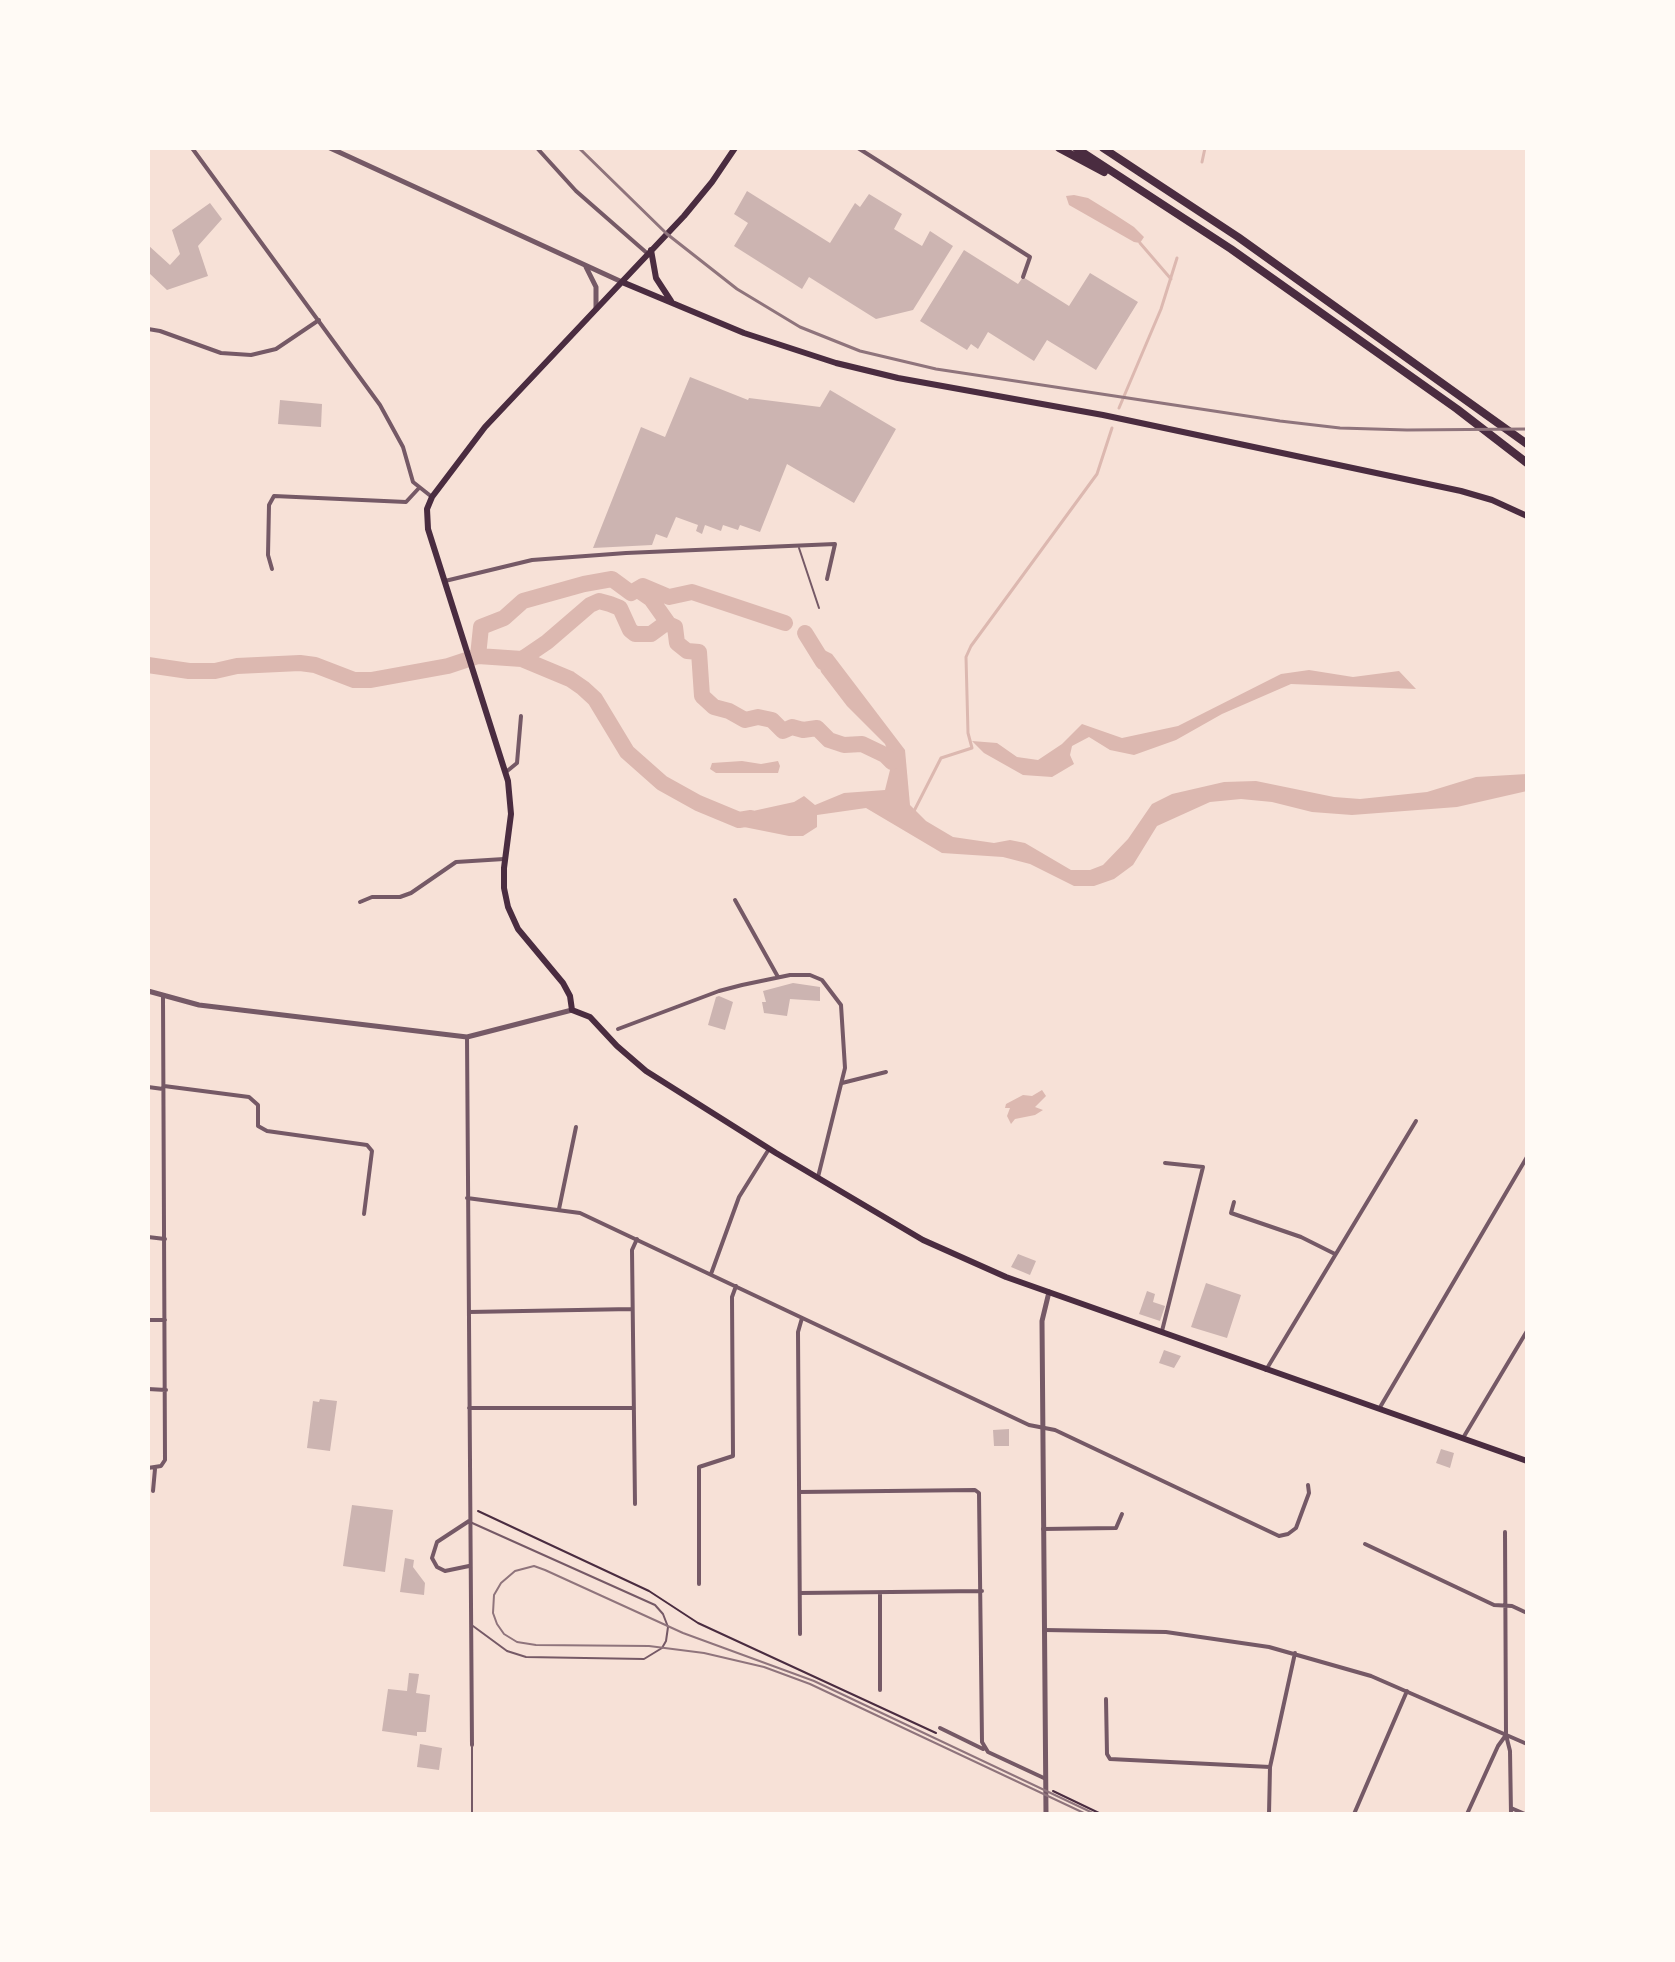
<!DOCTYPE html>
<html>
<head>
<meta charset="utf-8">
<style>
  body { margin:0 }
  #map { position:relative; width:1675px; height:1962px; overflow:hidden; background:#f7e1d7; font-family:Lato,sans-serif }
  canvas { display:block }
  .frame { position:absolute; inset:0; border:150px solid #fffaf5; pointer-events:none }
</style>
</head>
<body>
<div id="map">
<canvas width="1675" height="1962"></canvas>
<div class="frame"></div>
</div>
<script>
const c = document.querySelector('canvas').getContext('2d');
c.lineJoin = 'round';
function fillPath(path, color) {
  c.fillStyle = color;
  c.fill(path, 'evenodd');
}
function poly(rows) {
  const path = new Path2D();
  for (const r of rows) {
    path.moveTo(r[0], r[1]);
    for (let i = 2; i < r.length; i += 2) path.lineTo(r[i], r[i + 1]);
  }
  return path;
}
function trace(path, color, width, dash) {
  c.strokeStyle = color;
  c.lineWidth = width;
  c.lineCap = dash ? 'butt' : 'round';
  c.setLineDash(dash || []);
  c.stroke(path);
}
fillPath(poly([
  [1074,195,1088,198,1114,214,1134,227,1144,237,1140,243,1134,242,1069,205,1066,196],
  [814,645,832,654,905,750,910,805,926,821,953,837,994,843,1010,840,1025,843,1071,870,1090,870,1103,865,1128,839,1152,804,1172,794,1224,782,1256,781,1334,797,1360,799,1427,792,1476,777,1527,774,1527,791,1457,807,1352,815,1312,812,1272,802,1241,799,1210,802,1157,826,1133,865,1114,879,1094,886,1074,886,1030,864,1003,857,942,853,866,808,817,815,817,827,803,836,789,836,734,825,730,816,794,802,804,796,815,805,844,793,885,790,892,762,885,744,847,706,821,672],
  [1309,670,1353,677,1399,671,1416,689,1291,684,1222,714,1176,740,1134,755,1110,750,1089,737,1072,746,1070,755,1074,764,1052,777,1023,775,984,753,972,741,997,743,1017,757,1038,760,1062,744,1082,724,1122,738,1178,726,1281,674],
  [742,761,761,764,778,761,780,766,778,773,716,773,710,769,712,763],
  [1042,1090,1046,1096,1035,1107,1043,1110,1035,1115,1015,1119,1011,1124,1007,1116,1010,1108,1005,1108,1006,1104,1023,1095,1032,1096]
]), '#dcb8b0');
trace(poly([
  [1202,162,1205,148],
  [1140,243,1171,279],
  [1119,408,1161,309,1177,258],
  [913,813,941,758,972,748,968,733,966,657,971,646,1097,474,1112,428]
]), '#dcb8b0', 3);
trace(poly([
  [638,590,651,599,668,623],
  [805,633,823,662],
  [478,656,481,627,504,618,523,601,584,584,612,579,631,593,643,586,669,597,692,592,785,623],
  [522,659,547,642,590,605,599,601,610,604,620,608,630,630,635,634,651,634,666,623,675,627,677,643,687,651,699,652,702,696,714,707,729,711,745,720,758,717,772,720,783,731,792,727,803,730,817,728,829,740,844,745,862,744,885,755,892,762],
  [148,665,189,671,215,671,237,666,300,663,315,665,354,680,371,680,448,666,478,656,522,659,570,679,583,688,595,699,627,752,662,783,698,803,739,820,751,818]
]), '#dcb8b0', 16);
fillPath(poly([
  [747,191,830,243,855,203,860,207,869,194,902,214,894,229,907,237,922,246,930,231,953,246,913,310,876,319,809,277,802,289,734,246,748,223,734,214],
  [210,203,222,219,198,246,208,276,167,290,148,272,148,245,170,265,180,254,172,230],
  [964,250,1018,284,1023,277,1069,306,1090,273,1138,302,1096,370,1047,340,1034,361,988,332,978,349,971,344,967,350,920,321],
  [690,377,748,400,749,398,820,407,830,390,896,429,854,503,787,464,760,532,740,525,738,530,723,525,721,531,705,525,702,534,696,531,698,525,676,517,667,538,656,534,652,545,593,548,641,427,665,437],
  [280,400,322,404,321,427,278,424],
  [793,983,820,987,820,1001,790,999,787,1016,764,1013,762,1002,766,1002,763,991],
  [719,996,733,1002,725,1030,708,1025,716,997],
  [1018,1254,1036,1261,1030,1275,1011,1267],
  [1206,1283,1241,1295,1227,1338,1191,1327],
  [1147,1291,1155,1294,1153,1302,1165,1306,1160,1321,1139,1314],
  [1164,1350,1181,1356,1174,1368,1159,1363],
  [320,1399,337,1401,330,1451,307,1448,313,1401,319,1402],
  [1009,1429,1009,1446,994,1446,993,1430],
  [1441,1449,1454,1453,1450,1468,1436,1463],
  [352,1505,393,1510,385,1572,343,1566],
  [405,1558,414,1560,413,1567,425,1583,424,1595,400,1592],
  [409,1673,419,1674,416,1693,430,1695,426,1732,417,1732,417,1736,382,1731,388,1689,407,1691],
  [420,1744,442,1748,439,1770,417,1767]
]), '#ccb4b1');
trace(poly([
  [478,1511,649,1591,698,1623,936,1733],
  [1053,1791,1101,1814]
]), '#4a2c40', 2);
trace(poly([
  [799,548,819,608],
  [470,1522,655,1605,663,1614,668,1627,666,1641,662,1648,644,1659,526,1657,507,1651,473,1626],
  [472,1747,472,1814]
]), '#755966', 2);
trace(poly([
  [192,148,380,405,403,447,413,482,432,497],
  [537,148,576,191,648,254],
  [858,148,1030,257,1023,277],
  [148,329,160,331,221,353,251,355,276,349,319,320],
  [272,569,268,555,269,505,274,496,406,502,419,488],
  [445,581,532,560,626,553,835,544,827,579],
  [506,772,517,763,521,716],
  [735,900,778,977],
  [360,902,372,897,400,897,411,893,456,862,504,859],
  [618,1029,719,991,742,985,790,975,810,975,822,980,841,1005,845,1068,818,1177],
  [467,1037,472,1745],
  [842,1083,886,1072],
  [164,1086,249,1097,258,1105,258,1126,267,1131,367,1145,372,1151,364,1214],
  [148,1087,163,1089],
  [467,1198,580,1213,1029,1425,1055,1430,1279,1536,1288,1534,1296,1528,1309,1493,1308,1485],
  [1234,1202,1231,1213,1301,1237,1335,1254],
  [559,1209,576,1127],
  [148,1237,165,1239],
  [711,1274,739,1197,769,1149],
  [469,1312,632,1309],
  [148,1320,165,1320],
  [1162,1331,1203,1167,1165,1163],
  [1266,1370,1416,1121],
  [148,1389,166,1390],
  [469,1408,634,1408],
  [1379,1409,1527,1157],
  [1463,1438,1527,1331],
  [148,1468,161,1466,165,1460,163,996],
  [153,1491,155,1469],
  [799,1492,975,1490,979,1493,982,1742,988,1752,1046,1779],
  [635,1504,632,1250,637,1239],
  [469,1521,437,1542,432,1558,437,1567,445,1571,469,1566],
  [1043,1529,1116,1528,1122,1514],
  [1505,1532,1506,1735,1510,1751,1511,1814],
  [1365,1544,1494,1605,1512,1606,1527,1613],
  [699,1584,699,1467,733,1456,732,1297,736,1286],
  [800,1593,982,1591],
  [1044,1630,1166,1632,1269,1647,1371,1676,1527,1744],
  [800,1634,798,1332,802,1318],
  [880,1690,880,1593],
  [1106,1699,1107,1754,1110,1759,1270,1767],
  [940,1728,983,1749],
  [1511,1808,1525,1814],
  [1269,1814,1270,1767,1295,1653],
  [1354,1814,1407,1691],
  [1467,1814,1498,1746,1506,1735]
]), '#755966', 4);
trace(poly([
  [330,148,622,282],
  [586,267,596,287,596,309],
  [148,991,199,1005,467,1037,572,1010],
  [1046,1814,1042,1321,1049,1292]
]), '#755966', 5);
trace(poly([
  [735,148,712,182,684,216,485,427,432,497,427,509,428,529,508,781,511,814,504,868,504,888,508,907,518,929,563,983,570,996,572,1010,590,1017,617,1046,646,1071,776,1153,923,1240,1006,1277,1527,1461],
  [651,250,656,278,671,301],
  [622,282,744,333,836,363,898,378,1103,415,1461,491,1492,500,1527,516]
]), '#4a2c40', 6);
trace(poly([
  [1059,148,1104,172],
  [1076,148,1231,249,1457,409,1527,463],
  [1103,148,1238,237,1527,444]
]), '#4a2c40', 8);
trace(poly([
  [1086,1814,810,1684,764,1667,704,1653,649,1646,536,1645,517,1642,504,1634,497,1624,493,1613,494,1595,501,1583,515,1571,534,1566,545,1570,683,1633,814,1681,1095,1814]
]), '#8f747c', 2);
trace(poly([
  [579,148,667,234,737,289,800,327,860,351,936,369,1280,421,1340,428,1407,430,1527,429]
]), '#8f747c', 3);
</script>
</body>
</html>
